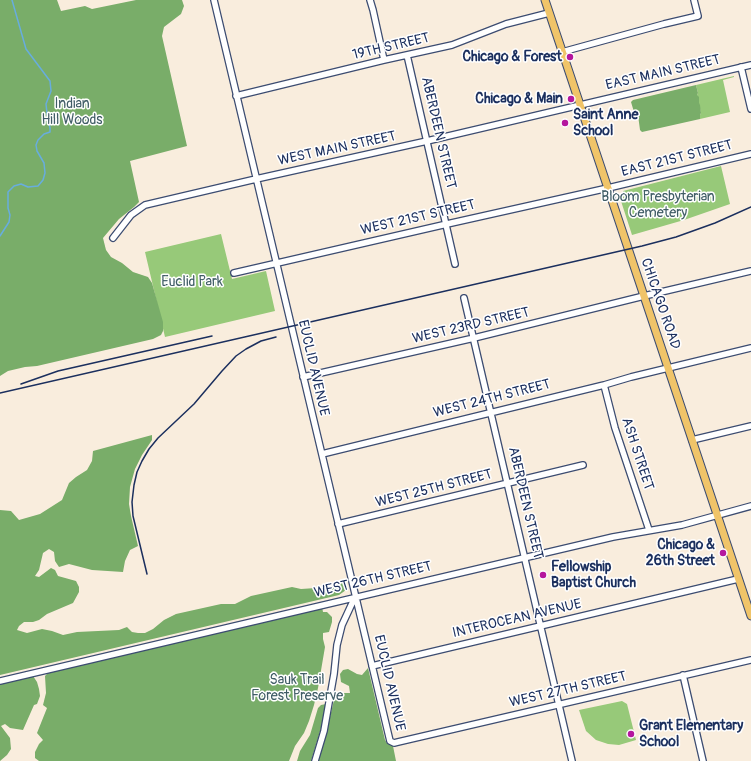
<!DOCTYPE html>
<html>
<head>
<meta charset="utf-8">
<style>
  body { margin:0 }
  canvas { display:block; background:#f9eddd }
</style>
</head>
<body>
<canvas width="751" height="761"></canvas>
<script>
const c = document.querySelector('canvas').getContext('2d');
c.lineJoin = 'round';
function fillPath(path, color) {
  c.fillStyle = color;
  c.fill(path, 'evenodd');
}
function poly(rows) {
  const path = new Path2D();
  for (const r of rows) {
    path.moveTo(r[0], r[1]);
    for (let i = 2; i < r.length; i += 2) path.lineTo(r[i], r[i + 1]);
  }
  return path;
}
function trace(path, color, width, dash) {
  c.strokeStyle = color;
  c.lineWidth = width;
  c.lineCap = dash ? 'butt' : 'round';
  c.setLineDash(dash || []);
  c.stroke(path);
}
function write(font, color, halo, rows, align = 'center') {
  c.font = font + ' Pangolin,sans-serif';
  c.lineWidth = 3;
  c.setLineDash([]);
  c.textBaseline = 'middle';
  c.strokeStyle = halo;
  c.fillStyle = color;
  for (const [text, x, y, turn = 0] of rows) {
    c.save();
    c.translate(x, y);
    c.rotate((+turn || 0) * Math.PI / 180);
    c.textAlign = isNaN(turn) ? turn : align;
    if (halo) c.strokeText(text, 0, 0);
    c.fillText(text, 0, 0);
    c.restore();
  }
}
fillPath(poly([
  [734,76,734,77,723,80,730,112,700,119,700,115,701,113,697,95,698,93,696,85],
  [721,166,730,204,684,220,632,235,620,198,623,194,623,191],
  [221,234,232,279,266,271,275,311,165,337,145,252],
  [622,701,627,704,636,740,619,745,608,744,596,740,586,731,579,710]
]), '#97c979');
fillPath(poly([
  [0,0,57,0,61,11,85,6,92,9,136,0,182,0,184,6,181,14,164,27,162,36,187,146,130,161,139,202,134,207,119,219,103,238,106,250,111,257,122,263,133,272,148,277,152,283,163,322,163,331,161,335,153,339,37,366,25,367,8,371,0,376],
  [696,85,698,93,697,95,699,97,699,103,700,105,701,113,700,115,700,119,642,132,640,130,638,115,634,112,631,102,633,100],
  [152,435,152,440,142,455,135,469,130,487,129,504,131,516,138,546,130,550,125,561,123,572,92,570,69,564,59,567,55,561,54,552,49,549,43,553,39,570,35,576,39,577,51,568,55,570,58,576,76,581,79,587,79,592,73,603,47,614,39,620,33,622,24,622,19,626,17,630,27,633,42,629,52,631,63,635,77,632,119,630,127,627,132,632,138,633,145,633,153,629,164,620,176,614,221,604,235,604,251,596,292,587,301,589,331,587,340,583,344,579,346,587,346,590,339,595,0,675,0,510,11,511,19,520,40,514,62,500,69,483,76,477,87,470,92,461,93,451],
  [322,607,323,612,327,612,332,617,332,622,329,632,323,633,323,639,325,647,318,688,314,705,309,721,304,733,295,746,289,761,39,761,35,758,35,752,39,744,43,740,37,733,47,708,43,705,46,693,45,676,49,672],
  [368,668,385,740,387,743,393,746,396,761,318,761,323,746,334,700,342,693,350,693,349,686,341,682,340,674,343,670,348,669,357,674,362,675],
  [33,676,37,682,39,689,40,696,37,704,34,705,23,730,10,728,5,724,1,726,10,738,11,749,7,755,0,761,0,683],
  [326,704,321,728,311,761,297,761,300,751,310,735,318,708,321,705]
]), '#79ad69');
trace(poly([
  [0,236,9,222,10,215,8,208,8,192,14,186,21,184,28,187,38,186,43,180,45,173,44,163,37,151,36,145,38,140,44,134,50,132,50,128,47,113,46,104,51,91,50,81,26,49,12,0]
]), '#68adde', 1.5);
const minor = poly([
  [214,0,390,741,394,743,398,742,751,660],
  [370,0,373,10,384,60],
  [562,52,664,24,698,16,694,0],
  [407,55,455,264],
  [741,67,751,109],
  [236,96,384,60,452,45,506,24,549,13],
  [113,238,131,215,145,205,256,179,427,141,751,65],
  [234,273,447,224,608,188,751,154],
  [464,298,572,761],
  [303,377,474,338,644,296,751,271],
  [604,385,615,428,649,530],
  [692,440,751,426],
  [322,454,604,385,631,377,751,348],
  [338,524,583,465],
  [372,666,738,579],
  [683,675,703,761],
  [0,681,613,537,682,525,751,506],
  [315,761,324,731,334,674,337,645,342,625,355,597]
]);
const major = poly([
  [545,0,751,616]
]);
trace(minor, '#3c4c71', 8);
trace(major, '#3c4c71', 9);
trace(minor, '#fff', 5.5);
trace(major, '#f0c469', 7);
trace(poly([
  [21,384,58,371,212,336],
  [0,393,642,246,676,237,715,223,751,207],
  [147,574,133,516,132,502,134,485,137,472,142,461,149,449,158,438,194,404,222,371,236,356,246,349,261,341,276,337]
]), '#1b2f5e', 1.5);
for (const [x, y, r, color] of [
  [570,57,4,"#b5179e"],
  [571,99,4,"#b5179e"],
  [565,123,4,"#b5179e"],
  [723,553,4,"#b5179e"],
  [543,575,4,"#b5179e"],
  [631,734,4,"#b5179e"]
]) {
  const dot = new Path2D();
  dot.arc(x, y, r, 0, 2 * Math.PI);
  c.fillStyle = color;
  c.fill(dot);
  trace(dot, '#fff', 1.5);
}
write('14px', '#1b2f5e', '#fff', [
  ["19TH STREET",391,47,-13],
  ["EAST MAIN STREET",663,73,-13],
  ["ABERDEEN STREET",438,133,77],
  ["WEST MAIN STREET",337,149,-12],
  ["EAST 21ST STREET",677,159,-14],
  ["WEST 21ST STREET",418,218,-13],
  ["CHICAGO ROAD",660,304,71],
  ["WEST 23RD STREET",471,326,-13],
  ["EUCLID AVENUE",313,368,77],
  ["WEST 24TH STREET",492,399,-14],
  ["ASH STREET",637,454,72],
  ["WEST 25TH STREET",434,489,-14],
  ["ABERDEEN STREET",525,503,77],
  ["WEST 26TH STREET",373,580,-13],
  ["INTEROCEAN AVENUE",517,619,-13],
  ["EUCLID AVENUE",389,683,77],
  ["WEST 27TH STREET",568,690,-13]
]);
write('bold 14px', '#1b2f5e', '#fff', [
  ["Chicago & Forest",562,57],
  ["Chicago & Main",563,99],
  ["Saint Anne",573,115,"left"],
  ["School",573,131,"left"],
  ["Chicago &",715,545],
  ["26th Street",715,561],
  ["Fellowship",551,567,"left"],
  ["Baptist Church",551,583,"left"],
  ["Grant Elementary",639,726,"left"],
  ["School",639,742,"left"]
], 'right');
write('14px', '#405d66', '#fff', [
  ["Indian",72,104],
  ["Hill Woods",72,120],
  ["Bloom Presbyterian",658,197],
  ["Cemetery",658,213],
  ["Euclid Park",192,282],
  ["Sauk Trail",297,680],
  ["Forest Preserve",297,696]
]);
</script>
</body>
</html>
